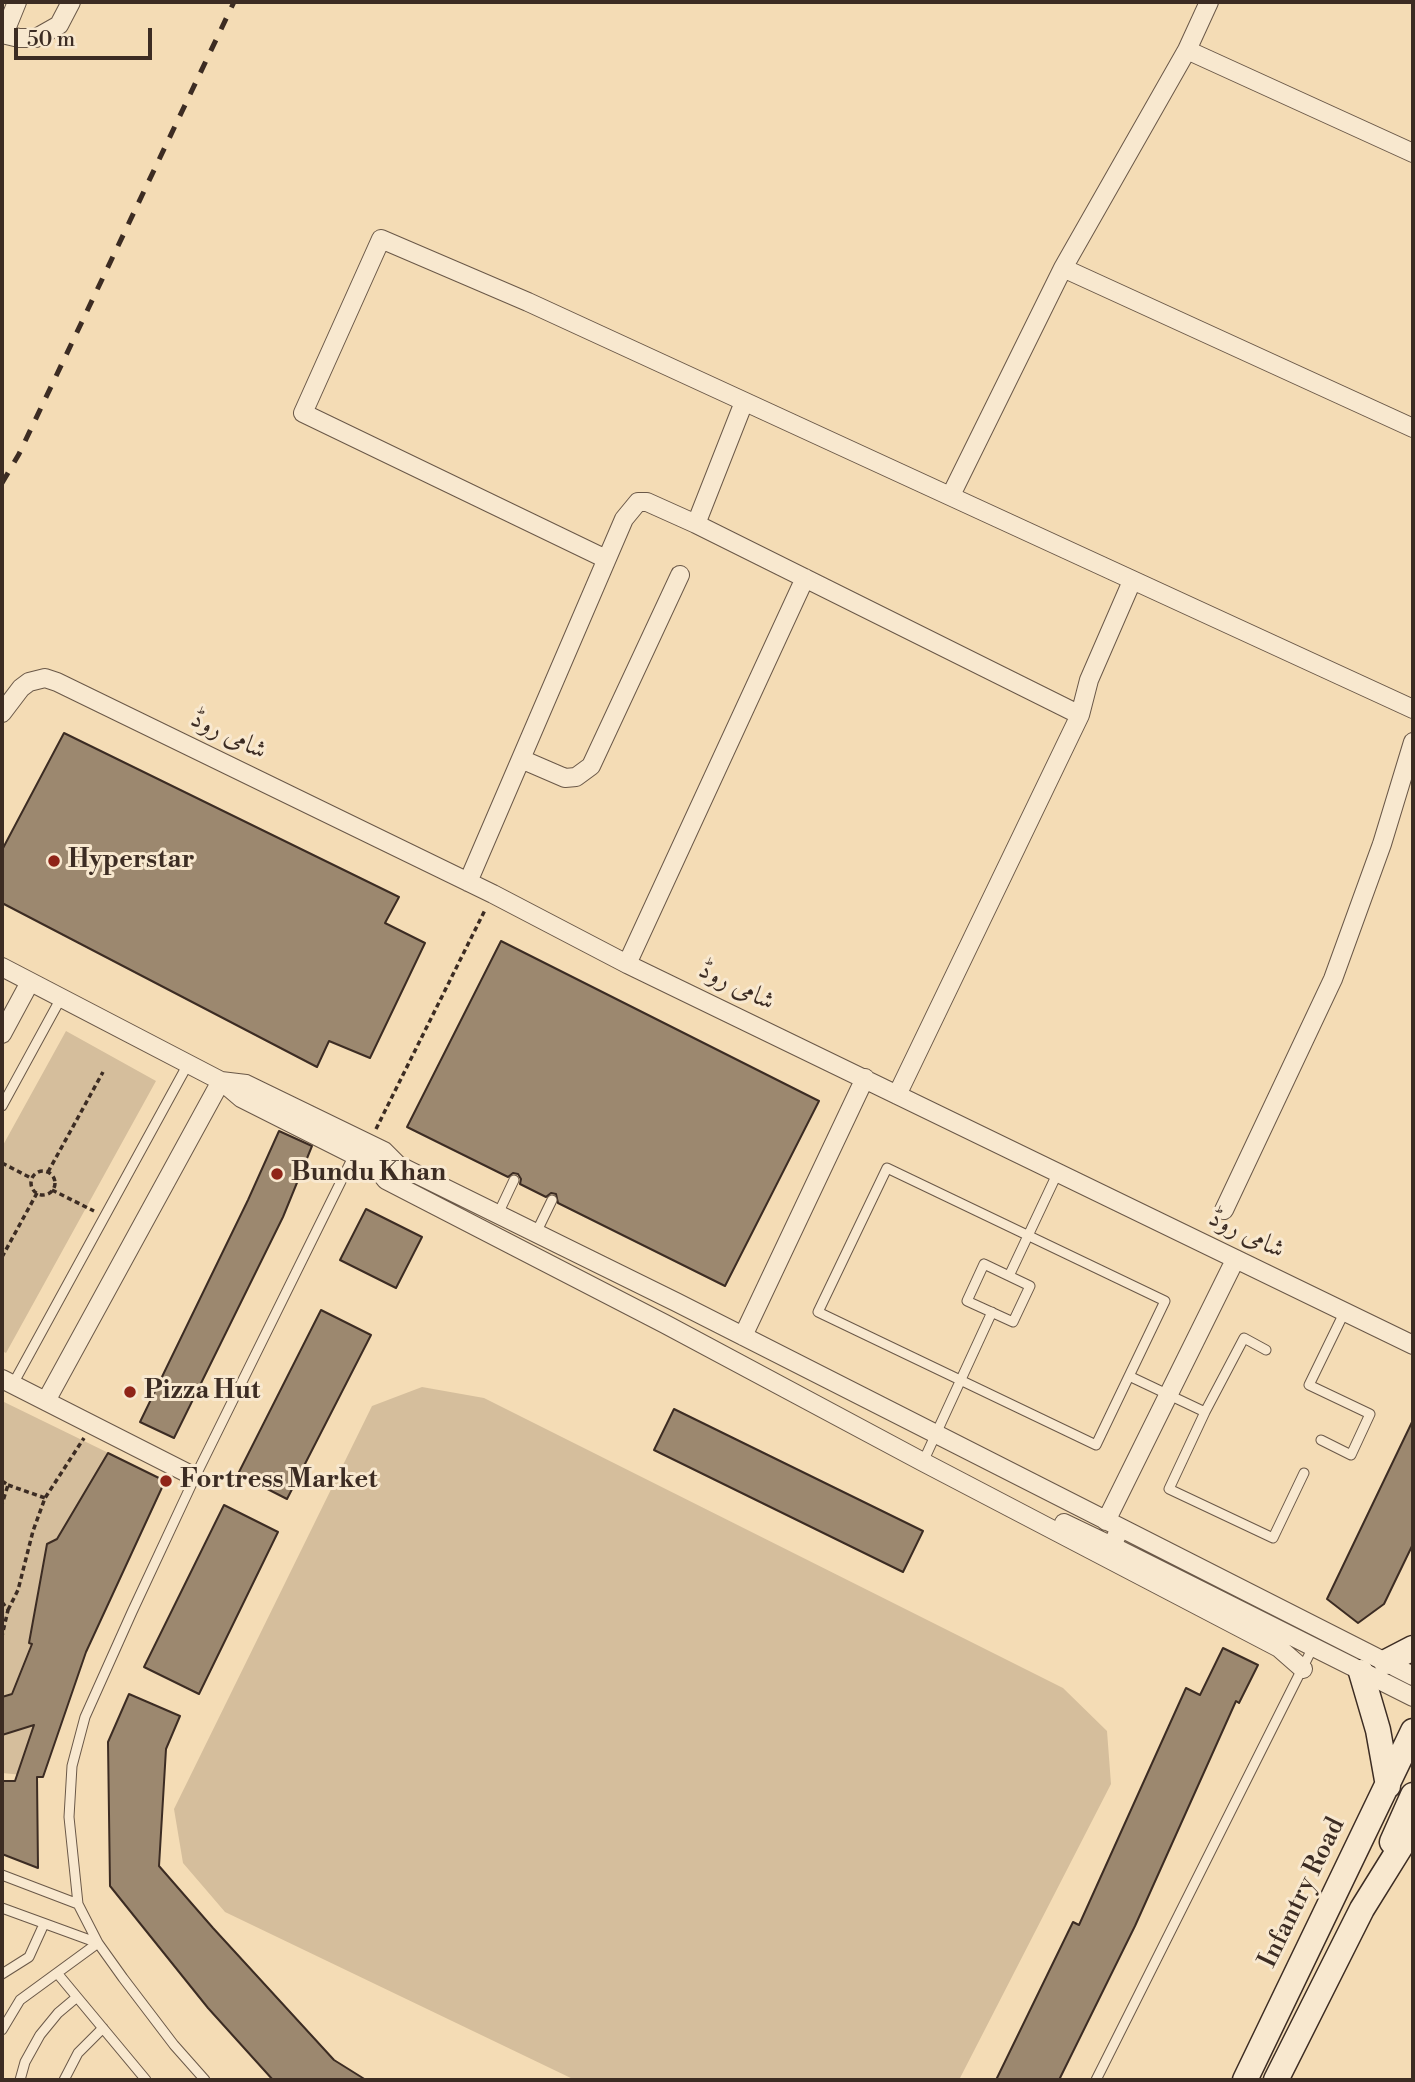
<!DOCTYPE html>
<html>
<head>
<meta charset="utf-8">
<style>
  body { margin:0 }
  #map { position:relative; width:1415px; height:2082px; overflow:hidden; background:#f4dcb5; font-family:"Libre Bodoni",serif }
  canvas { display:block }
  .frame { position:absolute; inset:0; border:4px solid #3c2c23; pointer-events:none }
  .scale { position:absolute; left:14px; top:28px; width:138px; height:32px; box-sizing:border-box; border:4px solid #3c2c23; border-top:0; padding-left:9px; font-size:21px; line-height:24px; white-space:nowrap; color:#3c2c23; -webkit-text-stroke:5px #f8e8cf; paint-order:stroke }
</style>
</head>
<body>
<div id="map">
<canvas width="1415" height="2082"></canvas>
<div class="frame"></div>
<div class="scale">50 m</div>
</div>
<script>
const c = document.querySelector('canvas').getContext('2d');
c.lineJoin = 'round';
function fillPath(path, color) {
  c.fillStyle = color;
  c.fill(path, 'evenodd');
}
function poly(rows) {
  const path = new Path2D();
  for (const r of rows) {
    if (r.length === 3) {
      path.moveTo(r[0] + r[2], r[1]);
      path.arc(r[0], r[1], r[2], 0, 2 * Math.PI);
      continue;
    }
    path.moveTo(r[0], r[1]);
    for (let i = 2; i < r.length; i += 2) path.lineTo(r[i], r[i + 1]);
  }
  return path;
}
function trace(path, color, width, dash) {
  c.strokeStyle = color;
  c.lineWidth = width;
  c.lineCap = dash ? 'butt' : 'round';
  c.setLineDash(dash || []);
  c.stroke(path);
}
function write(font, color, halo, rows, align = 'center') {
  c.font = font + ' "Libre Bodoni",Amiri,serif';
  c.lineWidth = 6;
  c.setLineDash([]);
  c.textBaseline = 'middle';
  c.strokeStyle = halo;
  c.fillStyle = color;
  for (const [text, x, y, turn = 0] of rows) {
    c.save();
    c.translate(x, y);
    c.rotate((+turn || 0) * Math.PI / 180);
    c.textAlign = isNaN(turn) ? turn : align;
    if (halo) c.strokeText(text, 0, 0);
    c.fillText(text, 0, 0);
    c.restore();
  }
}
fillPath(poly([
  [66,1031,156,1081,6,1353,2,1351,2,1147],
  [422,1387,484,1398,1063,1688,1107,1731,1111,1784,959,2080,575,2080,225,1912,183,1863,174,1809,372,1406],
  [2,1401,166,1481,86,1652,43,1777,2,1773]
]), '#d5be9c');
const building = poly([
  [64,733,399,897,385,923,425,943,370,1058,329,1041,317,1067,2,903,2,850,64,733],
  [501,941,819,1101,725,1286,558,1203,556,1194,551,1193,546,1197,520,1184,521,1179,518,1174,513,1173,508,1177,407,1127,501,941],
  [279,1131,312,1146,283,1217,174,1438,140,1422,248,1200,279,1131],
  [366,1209,422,1237,396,1288,340,1260,366,1209],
  [321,1310,371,1335,287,1499,238,1474,321,1310],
  [674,1409,923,1531,903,1572,654,1450,674,1409],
  [1413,1420,1413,1544,1384,1604,1358,1623,1327,1599,1413,1420],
  [108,1453,165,1481,86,1652,43,1777,37,1777,38,1868,2,1854,2,1781,15,1781,34,1725,2,1735,2,1697,12,1694,32,1644,29,1643,47,1544,57,1539,108,1453],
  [224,1505,278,1532,199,1694,144,1667,224,1505],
  [1223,1648,1258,1665,1239,1703,1236,1701,1135,1926,1059,2080,996,2080,1073,1922,1079,1925,1186,1688,1200,1695,1223,1648],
  [129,1694,180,1716,166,1749,159,1866,213,1928,334,2060,366,2080,273,2080,208,2008,110,1886,108,1742,129,1694]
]);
fillPath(building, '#9c886f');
trace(building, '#3c2c23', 2);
const lane = poly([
  [2,1106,61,998],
  [887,1168,1165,1301,1096,1445,818,1312,887,1168],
  [498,1214,514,1180],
  [536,1233,552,1200],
  [984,1264,1030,1286,1013,1322,967,1301,984,1264],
  [1009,1276,1058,1172],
  [1129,1376,1205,1412,1169,1489,1273,1538,1304,1473],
  [13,1384,188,1064],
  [1205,1412,1244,1338,1266,1350],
  [1321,1440,1351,1455,1370,1414,1309,1385,1344,1313],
  [923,1462,992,1312],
  [2,1875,78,1904],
  [2,1908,98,1943],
  [57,1973,146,2080],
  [2,1974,29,1957,44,1924],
  [2,2030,20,2000,98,1943],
  [20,2080,25,2062,40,2035,58,2013,77,1997],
  [64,2080,78,2053,103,2028],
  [205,2080,174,2045,123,1978,98,1943,78,1904,69,1817,72,1766,85,1717,132,1612,195,1477,354,1155],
  [1096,2080,1313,1647]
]);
const street = poly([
  [2,34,19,38,36,38,59,25,71,2],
  [4,34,17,2],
  [1187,50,1413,153],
  [1063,268,1413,428],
  [951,495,1063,268,1187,50,1209,2],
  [696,524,1080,715,897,1095],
  [606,559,303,413,381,239,528,302,1413,709],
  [2,713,21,688,29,682,45,678,57,682,493,894,627,964,1413,1345],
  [1080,715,1089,680,1132,581],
  [521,759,565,778,576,777,591,766,680,575],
  [468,882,624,519,638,502,647,502,696,524,744,402],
  [627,964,805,578],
  [2,967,221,1081,241,1098,374,1165,386,1180,665,1324,923,1462,1279,1648,1303,1669],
  [2,1034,30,982],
  [221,1081,246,1084,384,1151,398,1165,676,1302,1413,1676],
  [1224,1210,1333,979,1382,844,1413,742],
  [743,1336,865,1078],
  [2,1379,195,1477],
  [46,1401,221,1081],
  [1106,1521,1235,1260],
  [1064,1523,1112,1546],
  [1120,1528,1112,1546,1413,1697]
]);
const secondary = poly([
  [1386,1662,1413,1648],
  [1361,1672,1378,1730,1388,1786],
  [1392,1842,1413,1795],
  [1245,2080,1413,1731],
  [1276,2080,1362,1909,1413,1827]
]);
trace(lane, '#6a5848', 11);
trace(street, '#6a5848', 20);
trace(secondary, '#3c2c23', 27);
trace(poly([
  [376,1129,485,910],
  [2,1163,31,1178],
  [43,1183,12],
  [48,1172,103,1072],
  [52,1190,94,1211],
  [2,1257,37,1193],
  [2,1481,8,1485,2,1504],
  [8,1485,45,1498],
  [2,1602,8,1610,2,1636],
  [8,1610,18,1590,33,1531,45,1498,84,1438]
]), '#3c2c23', 3.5, [5, 3.5]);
trace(lane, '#f8e8cf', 9);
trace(street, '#f8e8cf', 18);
trace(secondary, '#f8e8cf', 24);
trace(poly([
  [2,483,19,454,234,2]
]), '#3c2c23', 5, [12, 12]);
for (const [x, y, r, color] of [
  [54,861,7,"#8f2418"],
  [277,1174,7,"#8f2418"],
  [130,1392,7,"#8f2418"],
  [166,1481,7,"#8f2418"]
]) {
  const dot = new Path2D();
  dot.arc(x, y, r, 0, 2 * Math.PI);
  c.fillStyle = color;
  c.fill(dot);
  trace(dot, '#f8e8cf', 2.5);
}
write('26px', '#3c2c23', '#f8e8cf', [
  ["شامی روڈ",228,736,26],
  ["شامی روڈ",736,987,26],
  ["شامی روڈ",1246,1235,26],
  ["Infantry Road",1303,1893,-64]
]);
write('bold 26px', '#3c2c23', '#f8e8cf', [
  ["Hyperstar",68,861],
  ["Bundu Khan",291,1174],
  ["Pizza Hut",144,1392],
  ["Fortress Market",180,1481]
], 'left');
</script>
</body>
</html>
